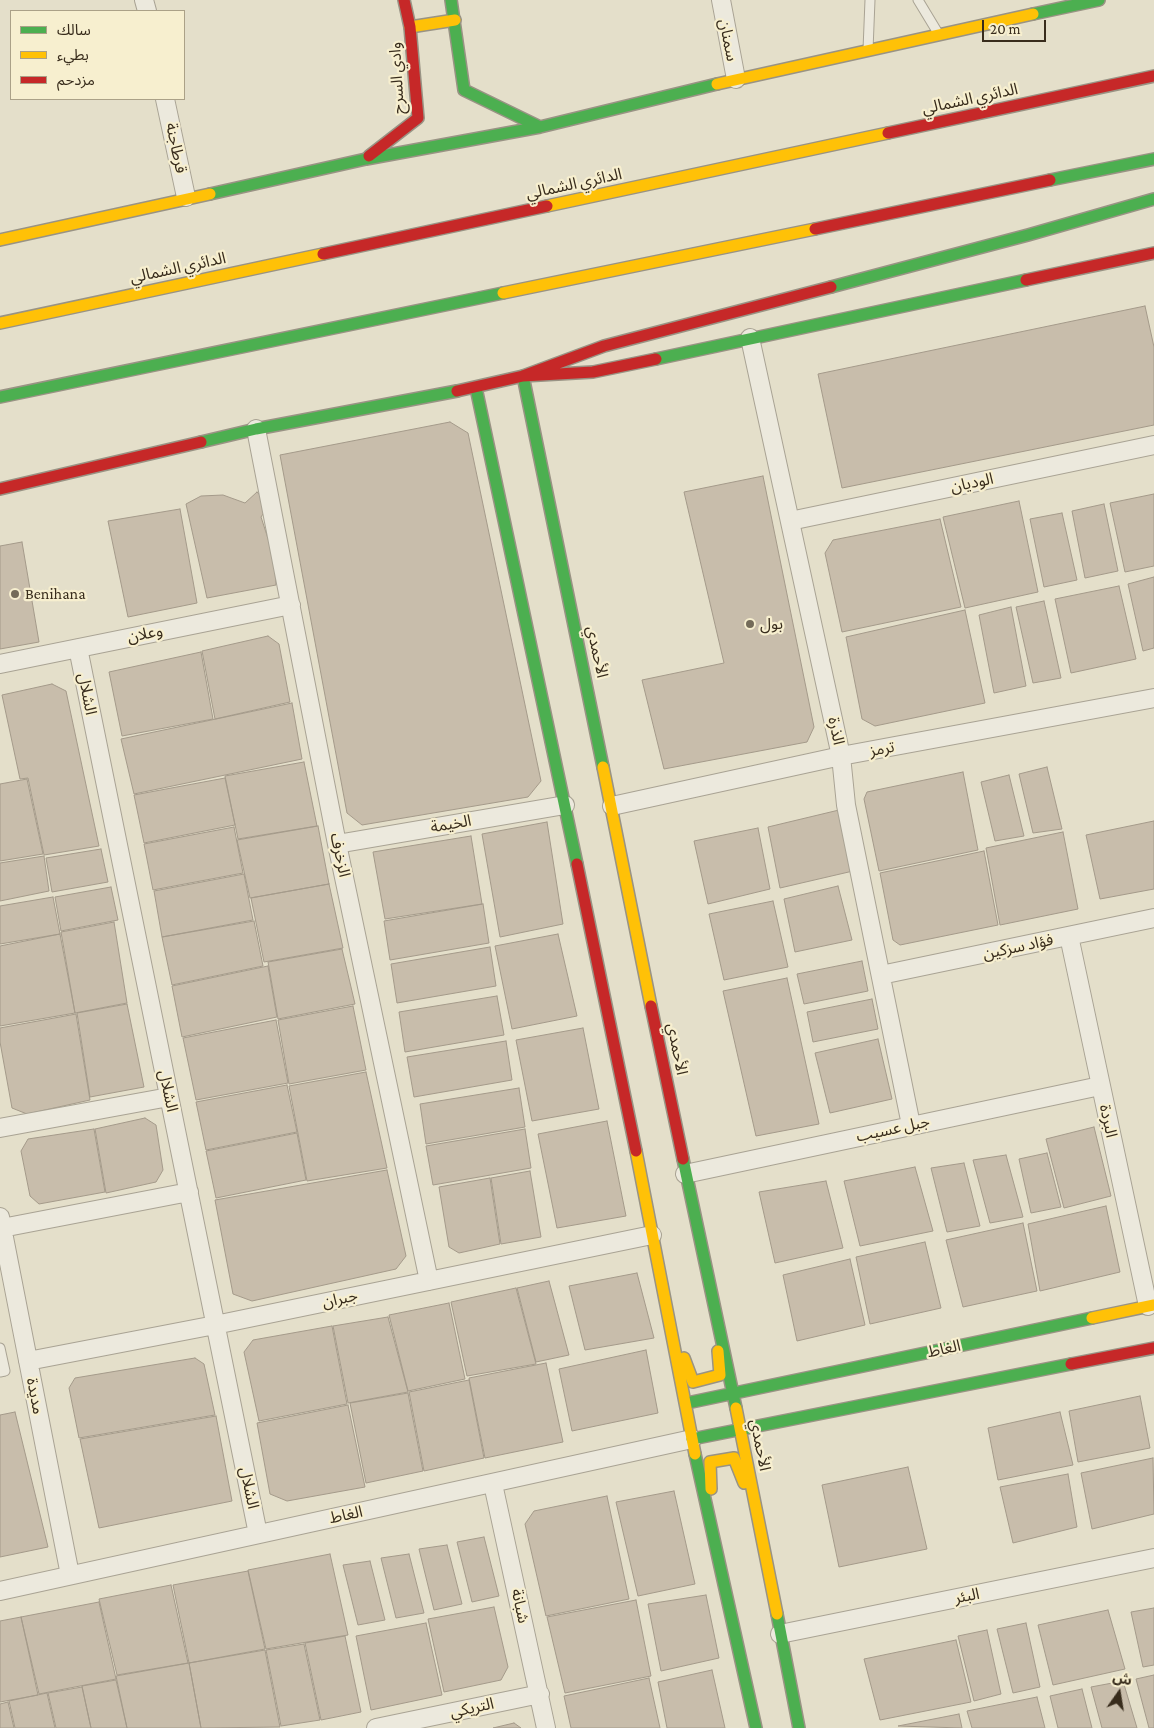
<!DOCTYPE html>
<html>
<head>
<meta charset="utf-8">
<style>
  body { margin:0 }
  #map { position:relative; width:1154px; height:1728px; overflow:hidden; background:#e4dfca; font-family:"Crimson Pro","Noto Sans Arabic",serif }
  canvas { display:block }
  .legend { position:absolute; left:10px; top:10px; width:175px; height:90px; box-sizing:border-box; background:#f7efcf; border:1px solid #aba187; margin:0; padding:6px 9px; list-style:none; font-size:15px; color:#382c1c }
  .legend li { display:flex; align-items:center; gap:10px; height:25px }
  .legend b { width:25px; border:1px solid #aba187 }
  .north { position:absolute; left:1094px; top:1668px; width:50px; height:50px; -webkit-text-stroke:4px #f7efcf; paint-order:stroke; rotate:13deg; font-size:14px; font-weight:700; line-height:20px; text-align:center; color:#382c1c }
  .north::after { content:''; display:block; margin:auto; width:18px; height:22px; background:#382c1c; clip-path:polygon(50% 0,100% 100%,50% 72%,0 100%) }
  .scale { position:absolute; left:982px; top:20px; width:64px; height:22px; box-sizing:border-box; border:2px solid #382c1c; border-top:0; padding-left:6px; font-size:15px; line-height:18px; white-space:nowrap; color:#382c1c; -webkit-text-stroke:4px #f7efcf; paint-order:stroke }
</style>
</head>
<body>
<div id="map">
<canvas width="1154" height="1728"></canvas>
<ul class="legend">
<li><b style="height:6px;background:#4caf50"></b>سالك</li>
<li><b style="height:6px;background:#ffc107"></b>بطيء</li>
<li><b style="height:6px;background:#c62828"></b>مزدحم</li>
</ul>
<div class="north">ش</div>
<div class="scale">20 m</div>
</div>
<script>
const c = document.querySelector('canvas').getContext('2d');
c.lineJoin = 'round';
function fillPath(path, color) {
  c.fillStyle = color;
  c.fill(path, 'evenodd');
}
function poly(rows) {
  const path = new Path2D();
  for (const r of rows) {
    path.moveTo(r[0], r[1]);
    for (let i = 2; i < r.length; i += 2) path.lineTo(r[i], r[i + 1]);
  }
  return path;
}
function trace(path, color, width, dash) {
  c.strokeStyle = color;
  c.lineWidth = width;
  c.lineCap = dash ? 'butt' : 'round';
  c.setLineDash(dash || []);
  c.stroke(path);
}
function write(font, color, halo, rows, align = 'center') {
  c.font = font + ' "Crimson Pro","Noto Sans Arabic",serif';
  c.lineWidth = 4.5;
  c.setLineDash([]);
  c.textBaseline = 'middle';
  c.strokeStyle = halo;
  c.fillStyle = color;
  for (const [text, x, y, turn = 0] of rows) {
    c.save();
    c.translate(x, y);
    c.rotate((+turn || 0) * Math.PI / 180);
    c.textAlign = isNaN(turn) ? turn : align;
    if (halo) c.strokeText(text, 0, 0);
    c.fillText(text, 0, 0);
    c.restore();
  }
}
const building = poly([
  [1145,306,1154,347,1154,425,842,488,818,374,1145,306],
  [450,422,468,433,541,781,528,797,362,825,347,813,280,455,450,422],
  [763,476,814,727,807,742,664,769,642,680,724,663,684,492,763,476],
  [257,492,269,505,261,517,274,557,276,585,207,598,186,504,201,496,223,495,245,503,257,492],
  [1154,494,1154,566,1125,572,1110,503,1154,494],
  [1019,501,1038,592,965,608,943,517,1019,501],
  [1104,504,1118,571,1085,578,1072,511,1104,504],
  [180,509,197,603,128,617,108,521,180,509],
  [1062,513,1077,580,1044,587,1030,519,1062,513],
  [940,519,961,607,842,632,825,553,833,540,940,519],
  [22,542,39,642,0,649,0,546,22,542],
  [1154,577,1154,648,1143,651,1128,584,1154,577],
  [1119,586,1136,659,1071,673,1055,599,1119,586],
  [1044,601,1061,678,1033,683,1016,607,1044,601],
  [1011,607,1026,686,994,693,979,615,1011,607],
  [965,610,985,703,875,726,862,719,846,637,965,610],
  [268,636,279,644,290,702,215,719,202,651,268,636],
  [201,652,213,719,122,736,109,672,201,652],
  [52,684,66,691,99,846,44,855,28,778,20,779,2,695,52,684],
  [292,703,302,759,134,794,121,739,292,703],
  [304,762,317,826,238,839,225,776,304,762],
  [1047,767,1062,829,1033,833,1019,774,1047,767],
  [963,772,978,850,879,871,864,799,867,792,963,772],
  [1009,775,1024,836,995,841,981,782,1009,775],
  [225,778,235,825,144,843,134,795,225,778],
  [27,779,43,854,0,861,0,784,27,779],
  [839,810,853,871,780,888,768,827,839,810],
  [1154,821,1154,889,1100,899,1086,835,1154,821],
  [547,822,563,924,500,937,482,834,547,822],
  [318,826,329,884,250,898,237,840,318,826],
  [234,827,243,873,153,890,144,844,234,827],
  [758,828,770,889,708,904,694,841,758,828],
  [1063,832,1078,909,1000,925,986,848,1063,832],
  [471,836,482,904,385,919,373,852,471,836],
  [101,849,108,882,52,892,46,858,101,849],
  [984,851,998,925,900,945,893,940,880,873,984,851],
  [44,856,49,891,0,901,0,863,44,856],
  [244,874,253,920,162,937,154,891,244,874],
  [329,884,343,948,264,962,251,898,329,884],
  [838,886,852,940,795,952,784,899,838,886],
  [111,887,118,920,61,931,55,897,111,887],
  [53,897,60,934,0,944,0,906,53,897],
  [773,901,788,967,724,980,709,914,773,901],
  [483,904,489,943,390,960,384,921,483,904],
  [254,921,263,966,172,985,162,937,254,921],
  [114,922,127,1003,75,1013,61,932,114,922],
  [60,934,75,1013,0,1026,0,946,60,934],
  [558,934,577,1016,512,1029,495,946,558,934],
  [490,947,496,986,397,1003,391,964,490,947],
  [342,949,355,1004,278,1019,268,962,342,949],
  [862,961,868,991,804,1004,797,974,862,961],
  [268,966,277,1017,182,1037,172,986,268,966],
  [787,978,819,1124,756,1136,723,991,787,978],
  [497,996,504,1035,405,1052,399,1012,497,996],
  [872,999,878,1029,813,1042,807,1012,872,999],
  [127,1004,144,1087,90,1097,77,1013,127,1004],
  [353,1006,366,1070,289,1084,278,1020,353,1006],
  [76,1014,90,1100,27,1114,12,1108,0,1042,0,1028,76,1014],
  [276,1020,288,1083,196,1100,183,1038,276,1020],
  [583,1028,599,1109,532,1121,516,1040,583,1028],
  [878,1039,892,1099,830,1113,815,1053,878,1039],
  [506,1041,512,1080,414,1097,407,1057,506,1041],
  [366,1072,387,1168,307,1181,289,1086,366,1072],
  [287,1085,297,1132,206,1150,196,1102,287,1085],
  [519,1088,525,1127,426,1144,420,1104,519,1088],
  [145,1118,156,1125,163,1170,156,1182,106,1193,95,1129,145,1118],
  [607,1121,626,1216,557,1228,538,1134,607,1121],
  [1094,1127,1111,1196,1064,1208,1046,1139,1094,1127],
  [94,1129,105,1192,39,1204,30,1196,21,1151,28,1139,94,1129],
  [525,1129,531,1168,433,1185,426,1146,525,1129],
  [297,1133,306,1180,216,1198,206,1151,297,1133],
  [1047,1153,1061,1207,1031,1213,1019,1159,1047,1153],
  [1006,1155,1023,1217,990,1223,973,1160,1006,1155],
  [964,1163,980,1226,947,1232,931,1168,964,1163],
  [915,1167,933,1231,860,1246,844,1181,915,1167],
  [387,1170,406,1256,396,1269,252,1301,233,1294,215,1200,387,1170],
  [530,1171,541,1237,501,1244,491,1178,530,1171],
  [490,1178,500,1244,459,1253,449,1247,439,1187,490,1178],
  [826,1181,843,1248,775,1263,759,1192,826,1181],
  [1106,1206,1120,1272,1040,1291,1028,1224,1106,1206],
  [1023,1223,1037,1291,963,1307,946,1240,1023,1223],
  [925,1242,941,1308,870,1324,856,1257,925,1242],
  [850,1259,865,1325,797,1341,783,1275,850,1259],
  [637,1273,654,1338,585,1350,569,1286,637,1273],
  [549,1281,569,1355,536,1362,517,1288,549,1281],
  [516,1288,536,1364,467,1376,451,1302,516,1288],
  [449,1303,465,1379,408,1391,389,1315,449,1303],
  [388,1317,408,1392,348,1403,333,1326,388,1317],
  [332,1326,347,1404,259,1421,244,1352,253,1340,332,1326],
  [646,1350,658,1413,572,1431,559,1369,646,1350],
  [195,1358,204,1364,215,1415,79,1438,69,1388,75,1378,195,1358],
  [546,1363,563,1442,485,1458,469,1378,546,1363],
  [469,1380,484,1458,424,1471,409,1392,469,1380],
  [408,1393,423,1471,366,1483,350,1403,408,1393],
  [1140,1396,1150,1448,1078,1462,1069,1411,1140,1396],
  [348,1405,365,1487,287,1501,270,1494,257,1423,348,1405],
  [15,1412,48,1547,0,1557,0,1415,15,1412],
  [1060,1412,1073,1465,998,1480,988,1428,1060,1412],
  [216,1416,232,1501,99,1528,80,1439,216,1416],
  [1153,1458,1154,1514,1092,1529,1081,1473,1153,1458],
  [908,1467,927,1549,839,1567,822,1485,908,1467],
  [1068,1474,1077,1527,1013,1543,1000,1487,1068,1474],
  [674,1491,695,1584,638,1596,616,1502,674,1491],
  [607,1496,629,1599,546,1616,525,1524,534,1511,607,1496],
  [484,1537,499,1596,472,1602,457,1542,484,1537],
  [447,1545,462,1604,434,1610,419,1549,447,1545],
  [330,1554,348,1635,266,1649,248,1570,330,1554],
  [409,1554,424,1613,396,1618,381,1558,409,1554],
  [370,1561,385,1620,358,1625,343,1565,370,1561],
  [248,1571,265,1649,189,1663,173,1585,248,1571],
  [171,1585,188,1663,117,1675,99,1599,171,1585],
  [706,1595,719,1658,661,1671,648,1604,706,1595],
  [636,1600,651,1676,565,1693,547,1617,636,1600],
  [99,1602,116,1679,39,1694,21,1617,99,1602],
  [494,1607,508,1667,501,1680,444,1692,428,1619,494,1607],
  [1154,1608,1154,1665,1143,1667,1131,1612,1154,1608],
  [1108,1610,1125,1669,1053,1685,1038,1625,1108,1610],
  [21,1617,38,1695,0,1702,0,1621,21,1617],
  [426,1623,442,1695,371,1710,356,1636,426,1623],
  [1026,1623,1040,1687,1013,1693,997,1629,1026,1623],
  [987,1630,1001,1694,974,1701,958,1636,987,1630],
  [345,1636,361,1712,321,1720,305,1643,345,1636],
  [956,1640,971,1702,880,1720,864,1659,956,1640],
  [304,1644,320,1720,281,1726,266,1650,304,1644],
  [265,1650,280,1727,201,1728,189,1663,265,1650],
  [189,1663,201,1728,127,1728,116,1676,189,1663],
  [712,1670,725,1728,667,1728,658,1682,712,1670],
  [1154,1675,1154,1728,1149,1728,1136,1679,1154,1675],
  [649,1678,660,1728,571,1728,564,1696,649,1678],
  [116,1680,127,1728,91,1728,82,1686,116,1680],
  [1123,1681,1137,1728,1102,1728,1091,1687,1123,1681],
  [82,1687,91,1728,56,1728,48,1693,82,1687],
  [1082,1689,1092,1728,1058,1728,1050,1696,1082,1689],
  [47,1693,55,1728,15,1728,9,1701,47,1693],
  [1037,1697,1045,1728,972,1728,967,1711,1037,1697],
  [8,1702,14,1728,0,1728,0,1704,8,1702],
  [959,1714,962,1728,898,1726,959,1714],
  [514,1723,521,1728,493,1728,514,1723]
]);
fillPath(building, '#c8bdab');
trace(building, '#a49a8a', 1);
const lane = poly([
  [918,0,938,33],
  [868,50,870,0],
  [0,1348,5,1371,0,1372]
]);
const street = poly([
  [144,0,147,11],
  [721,0,736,79],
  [165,99,186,197],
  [750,338,841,756,846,805,911,1125],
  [256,429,337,844,429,1281],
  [790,521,1154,445],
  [78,648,258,1534],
  [0,664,291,605],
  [612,806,841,756,1154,698],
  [337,844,565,805],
  [1069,936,1148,1306],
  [881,975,1154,918],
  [0,1128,169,1097],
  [685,1174,1100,1086],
  [0,1217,70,1575],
  [2,1228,189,1192],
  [28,1361,215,1325,652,1235],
  [493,1484,546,1728],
  [0,1591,692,1439],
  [780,1634,1154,1558],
  [376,1728,540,1694]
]);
const fast = poly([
  [451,0,464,90,540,127],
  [1033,14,1099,0],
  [1050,180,1154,159],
  [210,194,366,159,540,127,717,84],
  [831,287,1028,235,1154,199],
  [656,359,1026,280],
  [523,376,603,767],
  [476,388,577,864],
  [0,397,503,293],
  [201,442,256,429,457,391],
  [683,1159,736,1408],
  [687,1403,1092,1318],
  [692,1439,1071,1364],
  [695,1454,756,1728],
  [777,1614,799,1728]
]);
const slow = poly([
  [410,27,455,20],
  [717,84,1033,14],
  [547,206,888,133],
  [0,240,210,194],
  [503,293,815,229],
  [0,323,323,254],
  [603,767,651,1006],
  [636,1151,695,1454],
  [1092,1318,1154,1305],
  [684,1358,693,1382,720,1375,718,1351],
  [736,1408,777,1614],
  [711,1489,710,1462,734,1458,744,1483]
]);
const jam = poly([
  [888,133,1154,76],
  [369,156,418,118,410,27,404,0],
  [815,229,1050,180],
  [323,254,547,206],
  [1026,280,1154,253],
  [523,376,604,346,831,287],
  [457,391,523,376,593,372,656,359],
  [0,489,201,442],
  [577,864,636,1151],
  [651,1006,683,1159],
  [1071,1364,1154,1348]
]);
trace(lane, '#a9a394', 11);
trace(street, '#a9a394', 20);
trace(fast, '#999384', 14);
trace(slow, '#999384', 14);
trace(jam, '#999384', 14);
trace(lane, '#ece9dd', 9);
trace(street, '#ece9dd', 18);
trace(fast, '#4caf50', 11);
trace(slow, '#ffc107', 11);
trace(jam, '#c62828', 11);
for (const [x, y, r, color] of [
  [15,594,5,"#746b59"],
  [750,624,5,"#746b59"]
]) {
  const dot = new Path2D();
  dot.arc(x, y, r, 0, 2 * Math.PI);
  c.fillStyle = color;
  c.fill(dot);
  trace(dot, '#f7efcf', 2);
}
write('16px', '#382c1c', '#f7efcf', [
  ["سمنان",728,40,79],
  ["وادي السرح",397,78,-93],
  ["الدائري الشمالي",970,99,-12],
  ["قرطاجنة",176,148,78],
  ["الدائري الشمالي",574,184,-12],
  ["الدائري الشمالي",178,268,-12],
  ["الوديان",972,483,-12],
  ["وعلان",145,634,-11],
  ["الأحمدي",597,652,78],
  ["الشلال",87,694,79],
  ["الذرة",836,731,78],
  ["ترمز",882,749,-11],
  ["الخيمة",451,824,-10],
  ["الزخرف",340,855,78],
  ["فؤاد سزكين",1018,947,-12],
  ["الأحمدي",677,1049,79],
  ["الشلال",168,1091,78],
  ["البردة",1108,1121,78],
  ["جبل عسيب",893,1129,-12],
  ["جبران",340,1299,-12],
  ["الغاط",944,1349,-12],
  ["مديدة",35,1396,79],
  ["الأحمدي",760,1445,79],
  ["الشلال",249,1488,78],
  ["الغاط",346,1515,-12],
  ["البئر",967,1596,-11],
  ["شبانة",520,1606,78],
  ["التريكي",472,1708,-12]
]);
write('16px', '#382c1c', '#f7efcf', [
  ["Benihana",25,594],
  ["بول",760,624]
], 'left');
</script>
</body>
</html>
